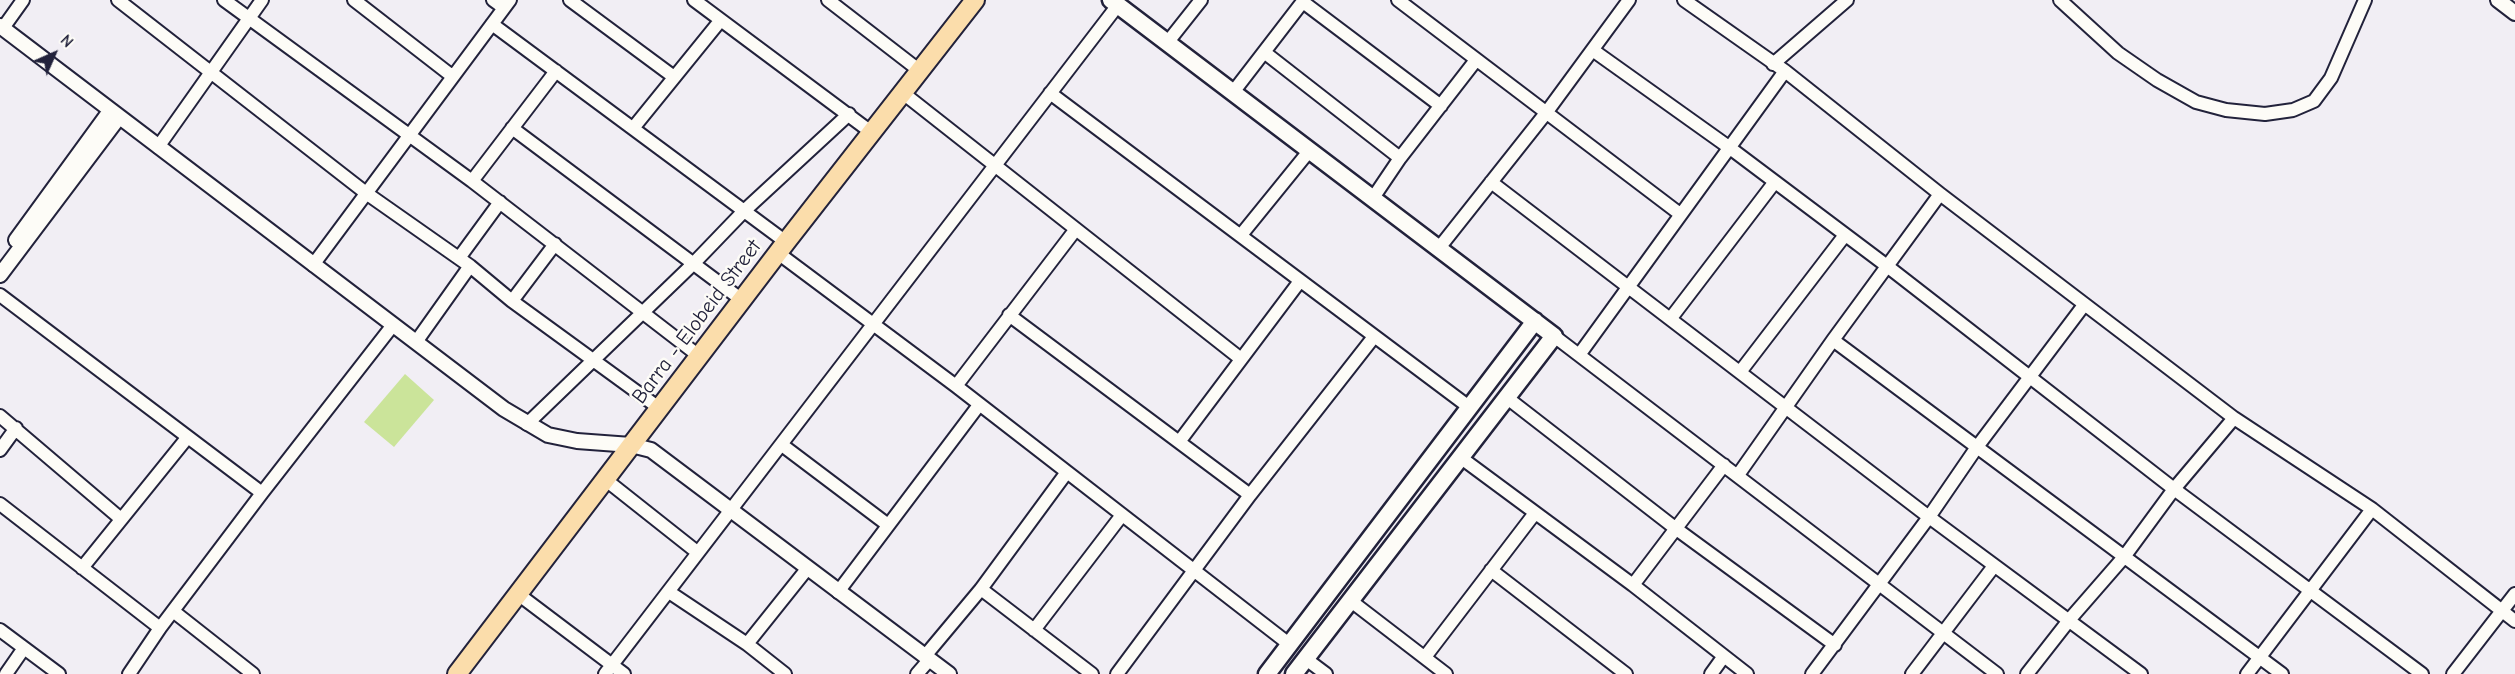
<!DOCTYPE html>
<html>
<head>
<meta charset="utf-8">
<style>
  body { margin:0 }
  #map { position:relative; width:2515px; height:674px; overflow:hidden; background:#f1eef4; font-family:"Comic Neue",sans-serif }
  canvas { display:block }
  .north { position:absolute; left:24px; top:24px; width:60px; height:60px; -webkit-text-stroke:4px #fdfcf7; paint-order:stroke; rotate:45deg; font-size:16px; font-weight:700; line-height:24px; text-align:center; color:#22223b }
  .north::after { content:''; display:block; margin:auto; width:21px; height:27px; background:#22223b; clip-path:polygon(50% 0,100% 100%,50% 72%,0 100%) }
</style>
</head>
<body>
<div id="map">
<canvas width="2515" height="674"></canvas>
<div class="north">N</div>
</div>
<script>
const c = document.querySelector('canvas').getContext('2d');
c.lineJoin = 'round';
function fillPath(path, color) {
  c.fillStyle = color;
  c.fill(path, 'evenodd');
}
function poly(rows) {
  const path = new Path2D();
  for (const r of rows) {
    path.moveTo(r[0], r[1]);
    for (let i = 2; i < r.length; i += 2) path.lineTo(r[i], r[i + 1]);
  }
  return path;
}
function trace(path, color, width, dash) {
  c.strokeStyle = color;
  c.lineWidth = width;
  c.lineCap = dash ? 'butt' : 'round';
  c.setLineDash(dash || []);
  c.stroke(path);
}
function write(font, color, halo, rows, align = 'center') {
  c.font = font + ' "Comic Neue",sans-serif';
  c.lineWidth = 5;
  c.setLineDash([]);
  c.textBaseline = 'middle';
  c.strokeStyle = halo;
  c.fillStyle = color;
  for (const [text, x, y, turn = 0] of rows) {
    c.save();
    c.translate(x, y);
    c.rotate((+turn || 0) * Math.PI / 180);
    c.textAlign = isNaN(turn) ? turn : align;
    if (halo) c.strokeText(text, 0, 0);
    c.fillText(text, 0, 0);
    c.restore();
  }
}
fillPath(poly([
  [405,374,434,400,394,447,364,422]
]), '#cbe49a');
const minor = poly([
  [118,0,366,193,470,266,512,301,659,408],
  [224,0,472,181,699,356],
  [354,0,452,76],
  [493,0,504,8],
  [570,0,674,77],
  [694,0,871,132],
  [828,0,920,71],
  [1398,0,1680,214],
  [1684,0,1785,71,1940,194,2234,418,2372,509,2515,621],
  [2060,0,2118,53,2157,80,2196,102,2226,110,2265,114,2293,110,2314,101,2331,78,2365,0],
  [1303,2,1441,106],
  [492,24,786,242],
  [3,28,23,0],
  [1167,43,1201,0],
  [1594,51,1730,148,1887,266,2174,489,2422,674],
  [1264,52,1400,158],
  [1773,64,1847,0],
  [1234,91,1304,0],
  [903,93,1241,359],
  [1050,93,1469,407],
  [634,127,720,21],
  [512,128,742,300],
  [158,147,262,0],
  [472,181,556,71],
  [1491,182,1929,517,2141,674],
  [1373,198,1400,158,1476,60],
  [1241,235,1310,150],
  [1439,248,1546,113,1629,0],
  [778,253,956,386,1289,644],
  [459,258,500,202],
  [313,265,510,0],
  [0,295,262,493],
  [512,301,555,244],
  [1009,315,1250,495],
  [1671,318,1774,183],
  [1554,336,1997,674],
  [1833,340,2282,674],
  [416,342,470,266],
  [1579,355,1785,71],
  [1740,372,1845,235],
  [956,386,1076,229],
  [1506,397,1675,528,1835,645],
  [0,416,121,519],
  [527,424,693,264,744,211,849,114],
  [1179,442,1300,281],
  [782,445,888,525],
  [0,450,16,428],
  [1460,457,1633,585,1747,674],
  [1738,475,1833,340,1940,194],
  [606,480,697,552],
  [0,504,160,628],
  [82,568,187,438],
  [1491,570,1626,674],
  [1633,585,1724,465],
  [981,589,1092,674],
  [669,592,747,644,785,674],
  [838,592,979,405],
  [518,594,624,674],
  [1351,601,1446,674],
  [173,611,253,674],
  [0,630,59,674],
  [1034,630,1122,515],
  [747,644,807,569],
  [925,656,981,589,1067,472],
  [1425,657,1535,513],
  [1306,659,1326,674],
  [6,674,24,648],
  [129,674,160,628,262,493,393,325],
  [605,674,1118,5],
  [917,674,930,659],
  [1117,674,1250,495,1373,338],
  [1711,674,1724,656],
  [1812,674,1929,517,1977,447,2084,305],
  [1912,674,1994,566],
  [2027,674,2070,619,2124,557,2174,489,2234,418],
  [2247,674,2372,509],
  [2453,674,2515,594]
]);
const tertiary = poly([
  [2498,0,2515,13],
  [0,26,504,409,548,435,577,441,631,445,651,450,949,674],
  [16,240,110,111],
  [0,275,119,117]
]);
const secondary = poly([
  [1111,0,1554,336,1294,674],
  [1267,674,1535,321]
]);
const primary = poly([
  [457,674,786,242,975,0]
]);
trace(minor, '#22223b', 16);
trace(tertiary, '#22223b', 18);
trace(secondary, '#22223b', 21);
trace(primary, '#22223b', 22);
trace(minor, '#fdfcf7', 12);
trace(tertiary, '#fdfcf7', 14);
trace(secondary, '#fdfcf7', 16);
trace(primary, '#fbddab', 18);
write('21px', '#22223b', '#fdfcf7', [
  ["Barra - Elobeid Street",697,322,-53]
]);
</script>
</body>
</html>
